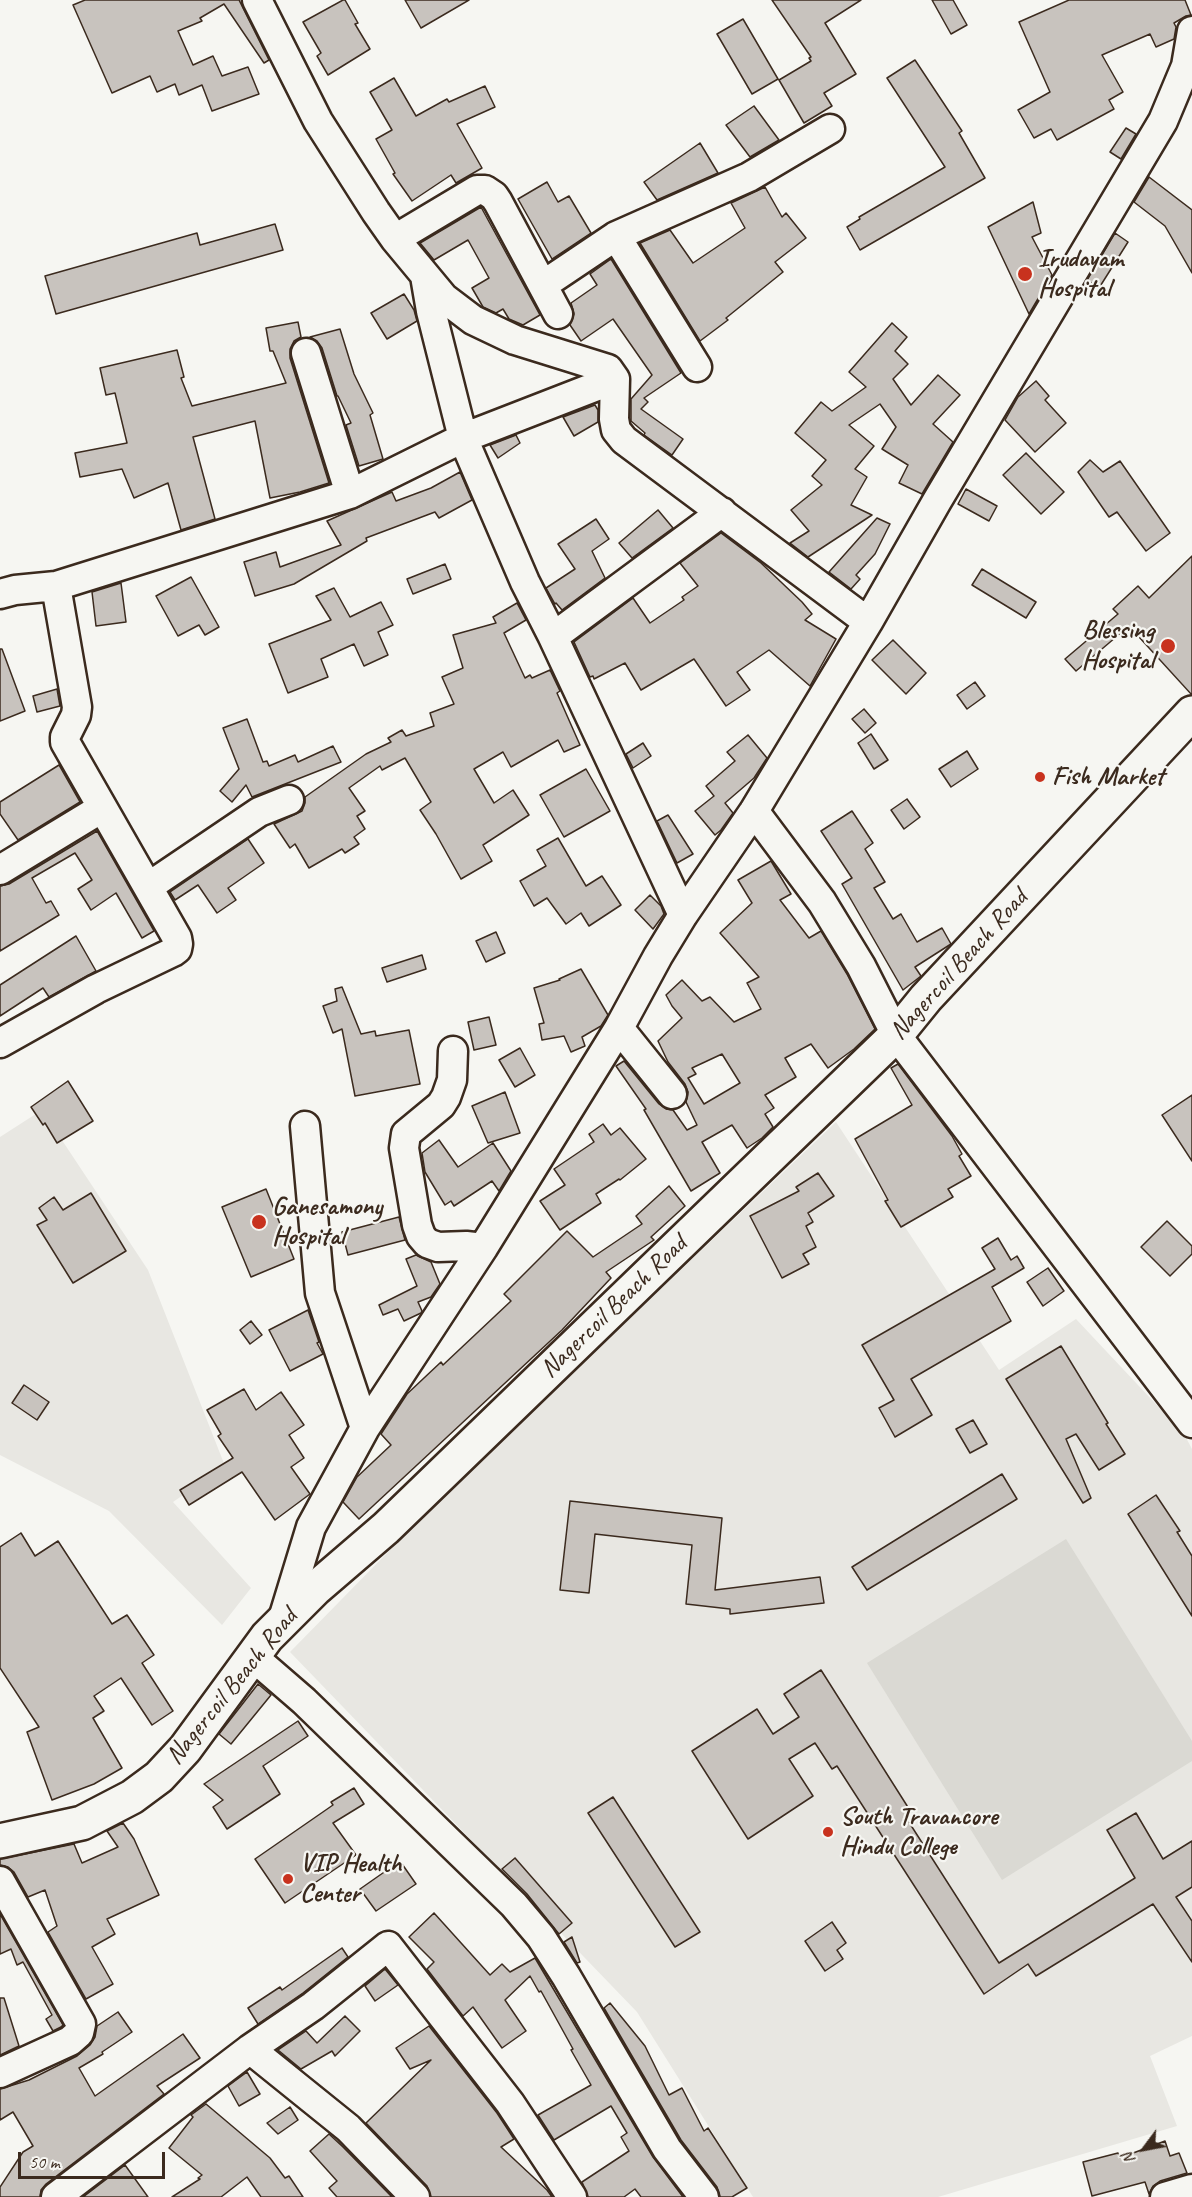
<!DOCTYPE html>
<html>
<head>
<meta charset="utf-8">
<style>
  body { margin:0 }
  #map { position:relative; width:1192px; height:2197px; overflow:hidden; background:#f6f6f2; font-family:Caveat,sans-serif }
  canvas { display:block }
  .north { position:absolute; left:1114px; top:2119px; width:60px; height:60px; -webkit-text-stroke:4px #f6f6f2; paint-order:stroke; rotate:238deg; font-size:16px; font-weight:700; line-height:24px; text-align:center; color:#3b2a1e }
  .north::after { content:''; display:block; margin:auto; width:21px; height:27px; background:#3b2a1e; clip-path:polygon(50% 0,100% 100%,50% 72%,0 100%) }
  .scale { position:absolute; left:18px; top:2152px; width:147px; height:27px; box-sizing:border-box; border:3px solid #3b2a1e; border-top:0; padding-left:8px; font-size:18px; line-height:21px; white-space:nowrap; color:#3b2a1e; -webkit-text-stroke:4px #f6f6f2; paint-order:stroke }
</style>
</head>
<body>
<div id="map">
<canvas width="1192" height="2197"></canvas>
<div class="north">N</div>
<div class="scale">50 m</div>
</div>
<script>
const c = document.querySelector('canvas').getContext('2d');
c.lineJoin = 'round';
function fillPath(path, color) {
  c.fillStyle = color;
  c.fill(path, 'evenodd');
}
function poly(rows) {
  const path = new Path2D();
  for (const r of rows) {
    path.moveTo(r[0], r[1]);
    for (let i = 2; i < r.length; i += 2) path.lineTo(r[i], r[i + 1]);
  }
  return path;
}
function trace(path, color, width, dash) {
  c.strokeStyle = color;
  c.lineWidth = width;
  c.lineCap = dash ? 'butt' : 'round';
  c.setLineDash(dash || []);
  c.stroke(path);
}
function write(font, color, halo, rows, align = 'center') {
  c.font = font + ' Caveat,sans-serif';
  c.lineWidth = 4.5;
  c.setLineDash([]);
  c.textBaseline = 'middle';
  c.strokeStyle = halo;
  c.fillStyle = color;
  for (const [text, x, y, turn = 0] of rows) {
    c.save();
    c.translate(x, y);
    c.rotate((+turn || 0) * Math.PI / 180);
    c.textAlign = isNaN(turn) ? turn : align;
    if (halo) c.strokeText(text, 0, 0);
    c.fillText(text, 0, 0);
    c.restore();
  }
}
fillPath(poly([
  [42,1110,148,1270,225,1466,173,1502,251,1588,222,1625,109,1511,0,1455,0,1137],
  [836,1122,999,1370,1076,1319,1184,1434,1192,1449,1192,2036,1150,2056,1177,2126,938,2197,753,2197,637,2012,290,1652,438,1501]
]), '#e8e7e2');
fillPath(poly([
  [1066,1539,1192,1741,1192,1761,1002,1880,867,1663]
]), '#dad9d3');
const building = poly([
  [85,0,239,0,269,60,264,63,224,4,200,18,202,21,178,31,193,65,213,56,222,76,248,67,259,94,212,111,202,85,179,95,175,84,157,92,150,76,112,93,73,5,85,0],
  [343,0,345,0,358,23,355,24,370,49,328,75,317,56,321,53,303,22,343,0],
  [405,0,469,0,421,28,405,0],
  [772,0,861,0,825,23,856,74,824,93,832,106,804,123,779,80,811,61,809,58,811,57,772,0],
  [932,0,953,0,967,25,951,34,932,0],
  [1069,0,1185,0,1191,15,1186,16,1174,23,1176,27,1174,39,1156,47,1150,34,1102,55,1123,92,1109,100,1114,109,1057,140,1051,129,1034,138,1018,110,1050,92,1019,22,1069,0],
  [743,19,778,79,752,94,717,34,743,19],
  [915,60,962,131,959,133,985,178,860,250,847,227,860,219,859,217,945,167,887,78,915,60],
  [394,78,416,116,447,99,449,102,485,86,495,107,457,124,482,168,456,183,451,175,412,201,393,174,395,173,376,139,392,130,370,92,394,78],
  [754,106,779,140,750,157,726,125,754,106],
  [1126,128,1136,134,1121,159,1110,152,1126,128],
  [700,143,718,173,657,200,644,182,700,143],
  [1149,177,1192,210,1192,273,1165,226,1134,202,1149,177],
  [547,182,558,202,569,196,591,233,552,259,518,199,547,182],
  [765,187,782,217,786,213,806,238,775,262,783,272,726,318,728,320,700,341,640,243,670,230,693,263,745,228,731,203,765,187],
  [1033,202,1041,233,1032,237,1052,275,1029,314,988,227,1033,202],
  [481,207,540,315,523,325,509,319,503,309,496,313,483,307,472,288,489,278,468,240,434,260,420,243,481,207],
  [275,224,283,250,56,314,45,276,197,233,200,245,275,224],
  [1115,233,1128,242,1099,288,1087,280,1115,233],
  [611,259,681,373,644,398,648,402,641,409,683,439,672,455,644,435,645,433,631,421,631,399,652,375,613,319,581,341,570,325,574,314,571,303,597,285,590,274,611,259],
  [404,294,414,310,417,321,387,339,371,313,404,294],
  [298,322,301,337,294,341,290,349,290,358,329,483,300,492,270,498,255,421,193,437,215,519,181,530,168,483,134,498,122,469,80,477,75,453,127,443,115,393,106,395,100,368,177,350,184,377,181,378,192,406,286,383,273,351,270,351,266,328,298,322],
  [892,323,907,337,895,351,908,364,893,379,911,405,938,375,960,395,933,424,953,442,922,494,899,483,908,465,882,449,896,427,880,404,849,425,874,446,855,469,867,477,851,505,872,515,808,557,790,543,809,531,791,510,822,485,812,476,826,460,795,433,821,402,832,411,866,387,849,372,892,323],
  [340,329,354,374,373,413,370,415,383,459,359,466,346,425,351,423,338,396,337,396,322,348,317,341,310,337,340,329],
  [1036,381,1049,396,1045,400,1066,423,1035,452,1005,420,1018,397,1036,381],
  [595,405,598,410,598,422,574,436,563,417,595,405],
  [516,435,520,443,498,458,490,445,516,435],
  [1026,453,1064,492,1041,514,1003,475,1026,453],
  [1090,460,1103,472,1120,461,1170,533,1146,551,1117,512,1109,517,1078,472,1090,460],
  [460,472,472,500,439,518,435,512,366,538,367,541,294,584,255,596,244,562,276,552,280,567,341,545,327,521,392,492,396,501,431,488,460,472],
  [966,489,997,506,989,521,958,504,966,489],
  [658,510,673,528,632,558,619,543,658,510],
  [877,518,890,524,875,554,856,575,860,579,851,589,829,572,877,518],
  [596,519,609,539,592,551,605,578,562,610,556,603,555,604,546,588,575,569,558,544,596,519],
  [721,533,761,563,802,602,812,614,805,620,836,639,810,686,769,650,737,672,750,690,726,706,694,659,641,690,625,663,594,679,593,676,590,677,574,642,633,598,650,623,684,600,682,597,698,586,680,563,721,533],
  [1192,556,1192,695,1129,626,1076,671,1065,659,1118,614,1113,609,1138,586,1149,598,1192,556],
  [445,564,451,579,413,594,407,579,445,564],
  [982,569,1036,602,1026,618,972,585,982,569],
  [191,577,219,627,205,635,199,625,178,636,156,596,191,577],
  [121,583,126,622,96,626,92,592,121,583],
  [334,588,350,617,381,602,393,625,378,632,388,655,364,666,354,644,321,659,328,677,288,693,269,644,331,620,316,596,334,588],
  [517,603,526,620,504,633,525,678,530,675,532,678,550,670,560,691,557,693,580,745,564,752,558,740,511,767,503,752,474,769,494,803,513,790,529,815,483,845,492,861,461,879,436,834,420,810,431,802,405,758,382,770,380,766,349,788,365,811,357,816,365,829,354,837,359,844,345,853,342,849,309,868,295,844,290,848,274,824,302,811,305,803,305,797,366,754,391,742,388,738,402,730,406,736,434,726,430,713,454,704,442,677,463,668,453,635,496,623,493,617,517,603],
  [893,640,926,673,906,694,872,660,893,640],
  [0,649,2,649,25,711,0,721,0,649],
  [975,682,985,696,967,709,957,695,975,682],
  [57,689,60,706,37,712,33,696,57,689],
  [864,709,876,723,865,733,852,719,864,709],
  [247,719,263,762,267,761,269,766,295,755,298,762,333,746,341,762,252,797,246,785,232,802,220,791,239,769,223,728,247,719],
  [871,734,888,760,874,769,858,743,871,734],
  [748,735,767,758,754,778,725,803,733,813,721,830,715,835,695,811,714,796,706,786,735,761,727,752,748,735],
  [643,743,651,756,633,768,626,754,643,743],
  [967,751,978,769,951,787,939,769,967,751],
  [59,765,80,802,18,840,0,814,0,802,59,765],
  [586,769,610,811,564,837,540,795,586,769],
  [907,799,920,817,904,829,891,810,907,799],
  [852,811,873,843,865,849,885,882,874,888,893,919,901,914,917,942,942,928,951,944,915,967,921,976,903,990,842,884,852,878,821,831,852,811],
  [668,815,693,854,677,863,657,821,668,815],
  [97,831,154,931,142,938,116,893,91,910,78,889,92,880,75,853,32,878,46,903,51,901,59,915,0,951,0,886,9,884,97,831],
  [558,838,586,886,602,876,621,905,589,926,581,913,566,924,547,898,534,906,520,881,546,866,537,850,558,838],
  [248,839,264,863,228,888,236,900,217,913,198,885,175,900,170,892,248,839],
  [771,861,791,894,780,900,809,938,821,931,847,974,875,1029,854,1049,828,1068,811,1044,785,1058,796,1077,765,1095,774,1108,765,1114,773,1127,762,1138,747,1148,732,1125,702,1142,720,1173,691,1191,644,1110,646,1109,616,1066,624,1061,659,1104,666,1109,673,1110,687,1130,697,1125,686,1102,688,1092,685,1084,668,1062,658,1041,682,1018,672,1006,666,995,682,980,702,1001,710,997,734,1022,761,1009,747,983,759,977,720,933,752,903,738,880,771,861],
  [722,1054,740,1083,704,1104,688,1078,696,1074,692,1068,722,1054],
  [650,895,661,906,664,914,653,929,635,910,650,895],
  [496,932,505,953,486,962,476,941,496,932],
  [76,936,96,971,49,997,43,988,0,1016,0,985,76,936],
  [422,955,426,969,387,982,382,968,422,955],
  [581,969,608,1015,601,1026,582,1037,585,1046,571,1052,564,1036,542,1040,539,1024,544,1023,534,988,560,980,559,979,581,969],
  [342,987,361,1034,375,1031,376,1036,409,1030,420,1084,355,1096,342,1029,333,1033,323,1006,337,1001,335,989,342,987],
  [489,1017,496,1045,474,1050,468,1022,489,1017],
  [520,1048,535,1075,515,1087,499,1060,520,1048],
  [898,1064,952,1136,962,1154,959,1156,971,1176,948,1189,953,1197,901,1227,885,1201,888,1200,855,1139,912,1105,891,1068,898,1064],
  [68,1081,93,1121,57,1143,45,1123,43,1125,31,1107,68,1081],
  [505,1092,520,1133,488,1143,472,1106,505,1092],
  [1192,1095,1192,1161,1162,1115,1192,1095],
  [603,1124,611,1135,620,1128,646,1159,620,1180,619,1179,596,1194,601,1203,560,1230,540,1201,565,1185,554,1169,594,1142,589,1134,603,1124],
  [439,1140,458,1167,493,1143,511,1171,499,1191,492,1181,454,1206,451,1201,445,1205,425,1172,422,1153,439,1140],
  [818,1173,834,1196,808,1213,813,1222,806,1226,816,1247,803,1254,809,1264,782,1278,750,1216,799,1191,796,1187,818,1173],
  [669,1186,685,1206,651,1237,654,1240,606,1272,611,1278,562,1330,359,1519,343,1502,357,1477,391,1445,381,1434,407,1394,441,1362,443,1365,511,1301,504,1294,567,1231,593,1257,642,1224,636,1216,669,1186],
  [266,1189,294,1259,251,1277,222,1207,266,1189],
  [91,1193,126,1251,73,1283,37,1225,47,1220,39,1208,54,1197,63,1210,91,1193],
  [399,1217,405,1240,348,1255,342,1232,399,1217],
  [1167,1221,1192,1246,1192,1254,1170,1276,1141,1247,1167,1221],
  [998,1238,1011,1260,1017,1256,1024,1268,992,1287,1011,1321,911,1379,932,1415,895,1437,879,1408,894,1400,862,1345,995,1269,982,1248,998,1238],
  [416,1255,431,1262,440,1284,431,1297,418,1302,422,1311,421,1313,404,1321,398,1309,383,1315,379,1305,417,1286,406,1259,416,1255],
  [1048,1268,1064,1291,1043,1306,1027,1282,1048,1268],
  [308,1310,319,1342,317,1343,323,1354,290,1371,269,1330,308,1310],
  [251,1321,262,1335,250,1344,240,1330,251,1321],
  [1061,1346,1108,1423,1106,1424,1125,1454,1099,1470,1076,1434,1066,1439,1091,1498,1083,1503,1006,1379,1061,1346],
  [24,1385,49,1402,37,1420,12,1403,24,1385],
  [244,1389,256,1410,281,1392,304,1425,289,1435,304,1458,291,1467,310,1494,275,1520,242,1472,189,1505,180,1490,233,1458,218,1436,221,1434,207,1410,244,1389],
  [973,1420,987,1444,970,1453,956,1429,973,1420],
  [1002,1474,1017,1499,867,1590,852,1567,1002,1474],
  [1156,1495,1180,1531,1177,1532,1192,1556,1192,1616,1128,1514,1156,1495],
  [570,1501,722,1518,715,1590,820,1577,824,1603,730,1614,730,1609,686,1604,692,1545,595,1534,589,1593,560,1590,570,1501],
  [21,1533,35,1556,58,1541,112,1624,127,1615,154,1655,142,1663,173,1711,152,1725,121,1678,94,1696,104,1711,93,1718,122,1768,94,1784,52,1800,27,1732,39,1727,0,1668,0,1547,21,1533],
  [821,1670,911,1812,905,1816,999,1963,1135,1878,1107,1830,1136,1813,1163,1859,1192,1841,1192,1887,1176,1897,1192,1921,1192,1962,1153,1904,1036,1976,1028,1964,984,1994,837,1766,832,1769,815,1743,789,1759,813,1796,748,1839,692,1751,757,1709,773,1734,799,1717,784,1694,821,1670],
  [258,1684,271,1695,231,1744,219,1734,258,1684],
  [298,1721,308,1736,263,1766,280,1794,227,1829,213,1807,223,1800,204,1784,298,1721],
  [354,1788,364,1804,333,1823,356,1855,285,1903,255,1859,333,1805,331,1802,354,1788],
  [613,1797,700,1932,675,1947,588,1813,613,1797],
  [123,1823,134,1839,159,1895,107,1919,115,1934,92,1947,113,1984,86,1999,48,1932,57,1926,45,1890,28,1897,14,1872,8,1867,0,1865,0,1859,74,1844,82,1863,118,1847,107,1831,123,1823],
  [515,1858,572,1923,559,1934,527,1894,502,1869,515,1858],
  [400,1861,416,1884,376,1911,360,1889,400,1861],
  [434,1913,490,1975,502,1964,510,1972,535,1958,653,2157,683,2197,641,2197,635,2189,624,2197,588,2197,582,2182,629,2151,621,2137,627,2133,611,2106,554,2140,538,2115,591,2085,571,2050,573,2049,541,1991,539,1992,530,1976,505,2000,526,2031,502,2048,473,2007,463,2016,427,1969,434,1962,409,1937,434,1913],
  [0,1914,63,2025,61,2027,53,2031,46,2019,52,2015,23,1962,17,1965,11,1949,0,1954,0,1914],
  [832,1922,846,1943,837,1950,843,1959,825,1971,805,1941,832,1922],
  [572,1937,580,1962,577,1963,564,1942,572,1937],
  [342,1948,348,1957,303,1993,258,2024,248,2008,280,1987,282,1990,342,1948],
  [385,1969,398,1985,375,2001,365,1986,385,1969],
  [0,1998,4,1998,19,2046,0,2055,0,1998],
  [610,2003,645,2046,669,2095,682,2088,704,2131,708,2128,747,2188,732,2197,720,2197,717,2187,681,2140,604,2008,610,2003],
  [118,2012,132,2032,102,2052,103,2054,79,2068,95,2096,183,2034,200,2058,157,2086,164,2094,46,2184,41,2190,40,2197,0,2197,0,2187,23,2152,33,2146,13,2112,0,2120,0,2089,29,2080,77,2056,90,2045,95,2037,97,2026,118,2012],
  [345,2016,360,2031,335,2056,332,2051,301,2069,278,2050,306,2031,317,2043,345,2016],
  [429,2026,497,2113,514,2139,501,2147,547,2190,552,2197,431,2197,427,2186,366,2123,431,2060,410,2069,396,2048,429,2026],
  [247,2072,260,2094,239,2106,228,2086,247,2072],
  [206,2104,270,2158,285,2178,289,2176,303,2197,261,2197,247,2177,221,2197,172,2197,200,2179,198,2178,202,2175,169,2148,193,2117,191,2115,206,2104],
  [290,2107,298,2120,278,2134,267,2123,290,2107],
  [329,2134,343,2147,392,2197,337,2197,329,2188,337,2181,310,2151,329,2134],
  [1165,2141,1170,2156,1179,2153,1187,2173,1160,2181,1153,2186,1149,2194,1145,2182,1092,2196,1083,2162,1118,2153,1120,2158,1165,2141],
  [125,2165,148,2197,83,2197,125,2165]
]);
fillPath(building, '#c8c3be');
trace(building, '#3b2a1e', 1.5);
const minor = poly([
  [257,0,318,121,376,212,395,239,444,298,473,320,515,340,608,369,615,379,614,419,616,430,624,440,868,622],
  [616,236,697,367],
  [395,239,477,190,485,190,494,196,498,202,558,314],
  [425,276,431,311,463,438,525,582,553,637,683,915],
  [543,285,616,236,749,177,830,129],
  [306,353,350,494],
  [0,594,15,590,56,586,350,494,463,438,615,379],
  [553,637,722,512],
  [754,811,822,902,861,966,896,1035,1192,1423],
  [0,870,102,808],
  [148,887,259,812,289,800],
  [619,1028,672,1094],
  [0,1043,96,989,173,952,177,949,178,944,177,938,65,742,65,737,76,715,77,707,56,586],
  [453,1051,452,1080,446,1097,441,1105,406,1134,404,1148,417,1225,421,1236,427,1243,438,1247,466,1246,483,1248],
  [305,1126,320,1293,365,1428],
  [282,1622,311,1527,365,1428,483,1248,619,1028,658,956,683,915,754,811,868,622,937,501,1163,121,1186,66,1192,31],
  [252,1656,304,1701,514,1905,541,1937,566,1976,667,2149,704,2197],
  [0,1881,81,2024,79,2033,70,2041,0,2073],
  [250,2049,313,2006,388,1946,510,2103,572,2197],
  [56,2197,250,2049,348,2128,415,2197],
  [1165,2197,1192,2189]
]);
const major = poly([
  [0,1841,82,1823,132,1797,159,1777,185,1749,267,1637,315,1589,386,1528,896,1035,926,998,1192,713]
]);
trace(minor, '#3b2a1e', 33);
trace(major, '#3b2a1e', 38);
trace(minor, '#f6f6f2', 28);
trace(major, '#f6f6f2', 33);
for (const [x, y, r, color] of [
  [1025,274,8,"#c8321e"],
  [1168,646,8,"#c8321e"],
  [1040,777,6,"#c8321e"],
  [259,1222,8,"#c8321e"],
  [828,1832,6,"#c8321e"],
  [288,1879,6,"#c8321e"]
]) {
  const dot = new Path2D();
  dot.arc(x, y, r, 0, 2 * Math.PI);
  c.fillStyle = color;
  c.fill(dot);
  trace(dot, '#f6f6f2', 2);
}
write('bold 26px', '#3b2a1e', '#f6f6f2', [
  ["Irudayam",1038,259],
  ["Hospital",1038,289],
  ["Blessing",1154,631,"right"],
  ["Hospital",1154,661,"right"],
  ["Fish Market",1052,777],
  ["Ganesamony",272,1207],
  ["Hospital",272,1237],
  ["South Travancore",840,1817],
  ["Hindu College",840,1847],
  ["VIP Health",300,1864],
  ["Center",300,1894]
], 'left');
write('26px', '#3b2a1e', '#f6f6f2', [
  ["Nagercoil Beach Road",959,965,-48],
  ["Nagercoil Beach Road",614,1307,-44],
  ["Nagercoil Beach Road",232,1687,-51]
]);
</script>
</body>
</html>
